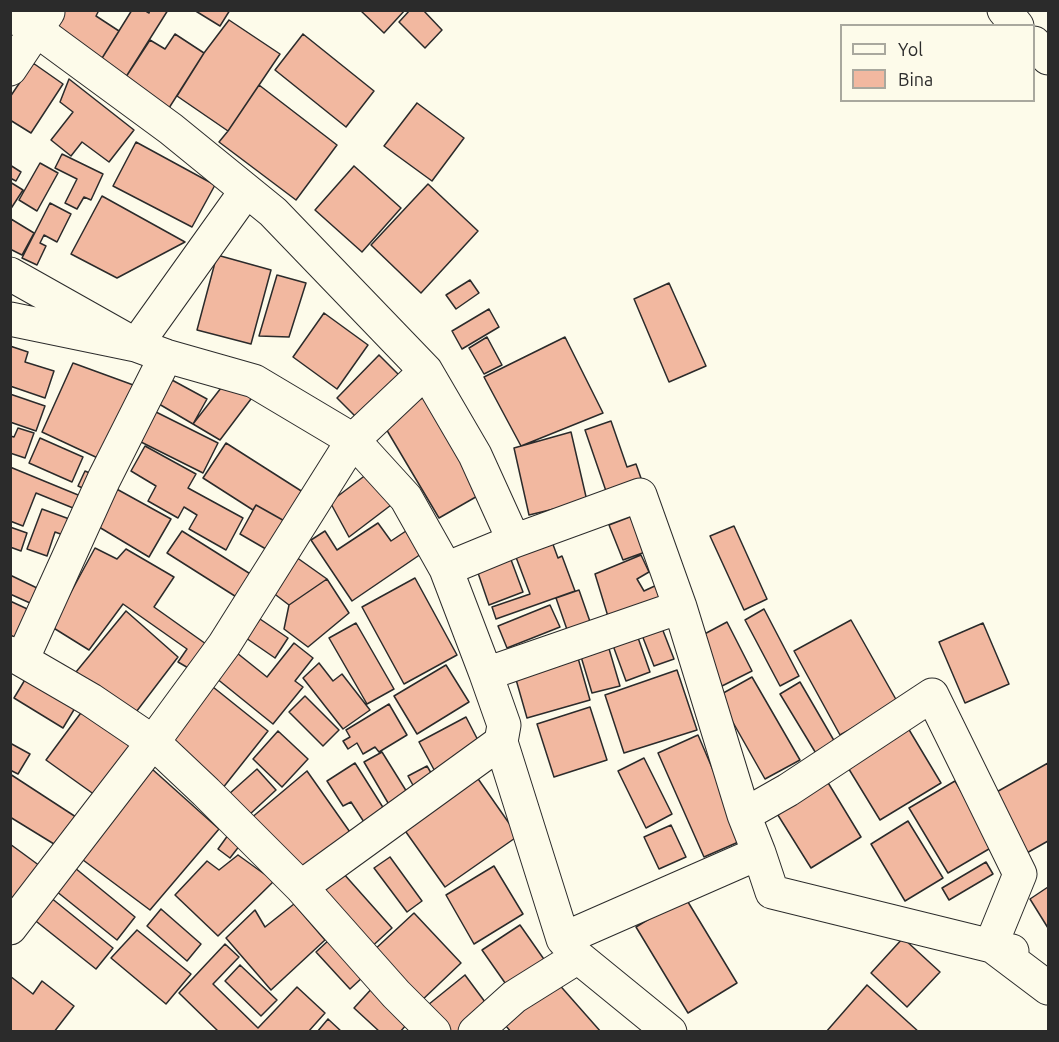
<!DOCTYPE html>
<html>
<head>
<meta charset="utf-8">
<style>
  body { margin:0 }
  #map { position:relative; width:1059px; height:1042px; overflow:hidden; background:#fdfbea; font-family:Ubuntu,sans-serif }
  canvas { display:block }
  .frame { position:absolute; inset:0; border:12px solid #2b2b2b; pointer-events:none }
  .legend { position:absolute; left:840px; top:24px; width:195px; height:78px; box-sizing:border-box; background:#fdfbea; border:2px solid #a9a89e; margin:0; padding:8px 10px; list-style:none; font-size:18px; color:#2b2b2b }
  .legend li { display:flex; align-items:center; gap:12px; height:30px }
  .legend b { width:30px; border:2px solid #a9a89e }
</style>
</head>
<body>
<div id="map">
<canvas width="1059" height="1042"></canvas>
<div class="frame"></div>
<ul class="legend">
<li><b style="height:8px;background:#fdfbea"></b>Yol</li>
<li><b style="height:16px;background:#f2b8a0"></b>Bina</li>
</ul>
</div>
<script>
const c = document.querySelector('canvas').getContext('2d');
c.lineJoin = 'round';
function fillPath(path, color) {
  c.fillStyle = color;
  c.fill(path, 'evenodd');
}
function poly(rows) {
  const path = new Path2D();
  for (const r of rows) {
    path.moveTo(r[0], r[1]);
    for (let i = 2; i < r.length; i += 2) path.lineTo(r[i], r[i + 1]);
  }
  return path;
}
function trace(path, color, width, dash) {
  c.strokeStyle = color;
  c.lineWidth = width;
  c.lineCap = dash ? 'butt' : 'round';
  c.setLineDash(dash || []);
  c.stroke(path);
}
const building = poly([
  [58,10,99,10,96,16,119,31,99,63,46,29,58,10],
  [132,10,144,10,149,13,150,10,168,10,124,80,99,63,132,10],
  [194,10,230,10,220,26,194,10],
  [360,10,405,10,384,33,360,10],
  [410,10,423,10,442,30,425,48,399,22,410,10],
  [229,20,280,54,228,131,177,96,204,53,229,20],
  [175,34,204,53,169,108,124,80,150,40,165,49,175,34],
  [303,34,374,91,346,127,275,70,303,34],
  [33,63,63,84,31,133,10,120,10,97,33,63],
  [69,79,134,130,109,162,82,142,71,156,51,140,73,112,60,102,69,79],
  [259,85,337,145,296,200,219,142,228,131,259,85],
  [417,103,464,138,432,181,384,146,417,103],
  [136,142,215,185,192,227,113,186,136,142],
  [62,154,103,174,91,200,84,197,77,209,65,203,77,179,55,168,62,154],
  [40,163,58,173,37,211,19,200,40,163],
  [10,165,21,172,16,181,10,178,10,165],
  [354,166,401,208,362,252,315,210,354,166],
  [10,182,23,190,10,210,10,182],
  [428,184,478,231,421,293,371,245,428,184],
  [102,196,185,242,117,278,71,254,102,196],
  [50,203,71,214,57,242,44,235,40,243,46,246,37,265,22,258,50,203],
  [11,219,34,233,22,255,10,249,11,219],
  [217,255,271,270,251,344,197,330,217,255],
  [277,275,306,283,289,337,259,336,277,275],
  [470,280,479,293,456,309,446,295,470,280],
  [669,283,706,366,669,382,634,299,669,283],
  [489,309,499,327,462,349,452,331,489,309],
  [324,313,368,345,337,389,293,357,324,313],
  [487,337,502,365,484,374,469,348,487,337],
  [565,337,603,413,521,446,484,377,565,337],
  [10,346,28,352,25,362,54,371,45,398,10,386,10,346],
  [379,355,401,377,359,420,337,398,379,355],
  [73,363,136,386,102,460,42,432,73,363],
  [172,380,207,399,193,424,159,404,172,380],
  [221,388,254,395,220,440,193,424,221,388],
  [10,394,45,406,36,431,10,422,10,394],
  [424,397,481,494,439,518,382,422,424,397],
  [144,406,218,443,203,473,129,436,144,406],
  [611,421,627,467,636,464,642,481,607,494,585,430,611,421],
  [18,428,34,433,25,458,10,453,10,436,14,437,18,428],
  [571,432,587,501,529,515,514,448,571,432],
  [40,438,83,457,72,482,29,463,40,438],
  [226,443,306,494,288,523,256,505,253,510,203,478,226,443],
  [145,446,196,474,188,488,243,518,226,550,189,529,197,515,184,507,178,518,148,501,156,486,131,471,145,446],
  [10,467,83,497,78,510,36,493,23,526,10,521,10,467],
  [375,468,399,499,349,537,330,502,375,468],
  [85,471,99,477,92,492,78,486,85,471],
  [113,487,171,519,149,557,94,524,113,487],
  [256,505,288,523,271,552,240,534,256,505],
  [42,509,72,520,66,536,55,532,47,556,27,549,42,509],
  [635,515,648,551,623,560,609,525,635,515],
  [378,523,391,541,406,531,421,554,352,601,311,540,325,531,337,550,378,523],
  [734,526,767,599,744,610,710,536,734,526],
  [10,527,27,533,21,551,10,547,10,527],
  [182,531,252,575,238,598,167,553,182,531],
  [551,539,558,558,562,556,575,591,496,619,492,607,530,594,514,552,551,539],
  [95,548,117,559,126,549,174,577,154,607,206,644,190,669,178,662,187,649,123,604,89,650,52,627,95,548],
  [641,555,649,572,637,579,644,591,659,584,667,597,610,623,595,574,641,555],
  [296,557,327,579,289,605,272,592,296,557],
  [510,557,523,592,489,605,477,570,510,557],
  [10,575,37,588,30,603,10,594,10,575],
  [415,578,457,655,404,684,362,607,415,578],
  [327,579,349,613,308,647,284,629,289,605,327,579],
  [579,590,594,633,571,641,556,598,579,590],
  [10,601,36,613,23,641,10,635,10,601],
  [550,605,560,627,507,648,498,626,550,605],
  [764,609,799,676,780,686,745,620,764,609],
  [126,611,178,657,133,716,76,672,126,611],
  [260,619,288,638,275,658,246,638,260,619],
  [851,620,898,703,840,735,794,651,851,620],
  [727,622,752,671,722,686,697,638,727,622],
  [356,623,394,689,367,704,329,638,356,623],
  [660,623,674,659,654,666,640,630,660,623],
  [983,623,1009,684,965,703,939,642,983,623],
  [636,632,650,672,626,681,611,640,636,632],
  [607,642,620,686,592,693,579,650,607,642],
  [294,643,313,658,295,681,303,687,273,724,216,678,237,653,267,677,294,643],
  [576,651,590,700,527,718,513,669,576,651],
  [319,663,333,681,342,674,370,710,343,729,303,678,319,663],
  [446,665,469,702,417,734,394,696,446,665],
  [677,670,697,730,624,753,605,695,677,670],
  [752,677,800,760,765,779,718,696,752,677],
  [26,678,75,708,63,728,14,698,26,678],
  [800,682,836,744,817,755,780,694,800,682],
  [208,683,268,731,222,789,163,738,208,683],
  [305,696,339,730,323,746,289,712,305,696],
  [389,704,407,735,379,752,375,747,363,754,357,743,348,749,343,741,350,737,346,730,389,704],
  [590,707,607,760,554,777,537,724,590,707],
  [83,710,137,750,102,800,46,760,83,710],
  [466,717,484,752,438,777,419,742,466,717],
  [908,728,941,783,880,820,847,766,908,728],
  [278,731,308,759,282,787,253,759,278,731],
  [698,735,743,840,704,857,658,753,698,735],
  [10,743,30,754,18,774,10,770,10,743],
  [382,752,410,797,391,808,364,762,382,752],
  [644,758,672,814,646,828,618,771,644,758],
  [355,763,384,809,364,822,351,802,343,806,327,781,355,763],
  [1048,763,1048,841,1025,854,993,794,1048,763],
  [427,766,434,778,415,789,408,776,427,766],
  [152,769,219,829,150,910,79,857,152,769],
  [257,769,276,790,249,815,229,794,257,769],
  [307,771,352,835,298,874,250,819,307,771],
  [474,773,518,836,445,887,401,825,474,773],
  [10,774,76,817,54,844,10,817,10,774],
  [827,781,861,837,811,868,776,812,827,781],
  [955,781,994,846,948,873,909,808,955,781],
  [908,821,943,878,905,901,871,844,908,821],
  [671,825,686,857,659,869,644,837,671,825],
  [231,831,244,840,230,858,218,849,231,831],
  [10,844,40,866,10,906,10,844],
  [238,855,274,881,218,936,175,895,207,861,219,870,238,855],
  [390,857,422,901,407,912,374,868,390,857],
  [986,862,993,874,949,900,942,888,986,862],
  [494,866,523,914,474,944,446,895,494,866],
  [75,868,135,917,117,940,56,891,75,868],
  [343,873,392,928,367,951,317,896,343,873],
  [1048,887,1048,928,1030,899,1048,887],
  [50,897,113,948,96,969,32,918,50,897],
  [685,897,737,983,688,1013,636,927,685,897],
  [294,904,325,940,271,990,226,938,255,910,265,927,294,904],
  [161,909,201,944,187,961,147,926,161,909],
  [414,913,461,963,419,1003,372,952,414,913],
  [520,925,548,965,510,990,482,950,520,925],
  [137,930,191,974,166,1004,111,958,137,930],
  [903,938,940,972,907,1007,871,973,903,938],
  [330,939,364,976,350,989,316,952,330,939],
  [225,944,239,957,213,984,258,1028,297,987,325,1013,308,1032,219,1032,179,993,225,944],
  [240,965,277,1000,261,1016,225,981,240,965],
  [465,975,491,1010,468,1032,438,1032,418,1013,465,975],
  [10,976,33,994,42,981,74,1006,54,1032,10,1032,10,976],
  [556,981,601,1032,511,1032,506,1026,556,981],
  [376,984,413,1017,400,1032,380,1032,354,1008,376,984],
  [867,985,919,1032,826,1032,867,985],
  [328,1019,342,1032,317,1032,328,1019]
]);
fillPath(building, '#f2b8a0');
trace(building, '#2b2b2b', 1.5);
const street = poly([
  [1004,10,1017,26],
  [10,14,35,29,171,129,273,212,426,371,475,455,514,541,446,569],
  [1034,43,1048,58],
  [10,69,48,12],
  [10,274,136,345,246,191],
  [10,319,136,345,166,356,254,381,353,440,406,498,446,569,486,674,504,725,501,742,563,939,578,957,670,1032],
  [514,541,640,495,680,607,744,815],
  [10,653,91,700,153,742,206,792,301,887,396,994,434,1032],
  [22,660,104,479,166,356],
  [486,674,680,607],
  [759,853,744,815,788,790,932,695,1020,874,991,945,1048,988],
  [301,887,501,742],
  [10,928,153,742,224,645,353,440,426,371],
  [563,939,759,853,772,892,1012,951],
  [475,1032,514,997,578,957]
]);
trace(street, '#2b2b2b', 35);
trace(street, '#fdfbea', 33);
</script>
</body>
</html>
